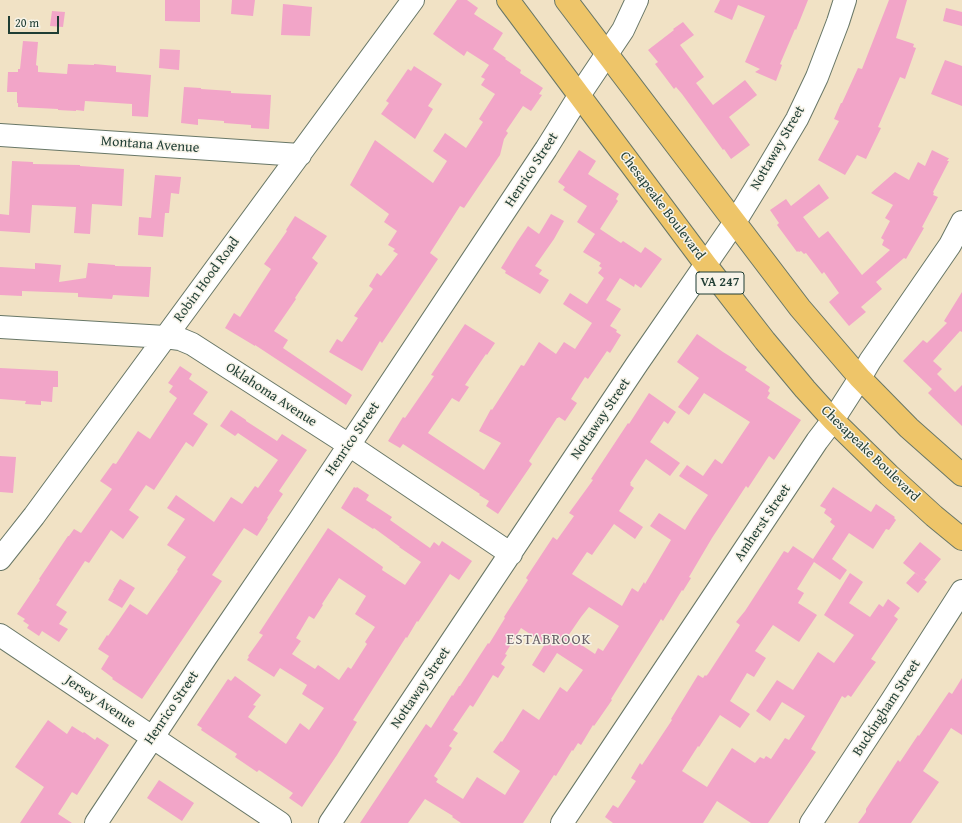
<!DOCTYPE html>
<html>
<head>
<meta charset="utf-8">
<style>
  body { margin:0 }
  #map { position:relative; width:962px; height:823px; overflow:hidden; background:#f1e2c5; font-family:"Gentium Book Plus",serif }
  canvas { display:block }
  .scale { position:absolute; left:8px; top:16px; width:51px; height:18px; box-sizing:border-box; border:2px solid #1f3d34; border-top:0; padding-left:5px; font-size:12px; line-height:14px; white-space:nowrap; color:#1f3d34; -webkit-text-stroke:3px #f7f3e8; paint-order:stroke }
</style>
</head>
<body>
<div id="map">
<canvas width="962" height="823"></canvas>
<div class="scale">20 m</div>
</div>
<script>
const c = document.querySelector('canvas').getContext('2d');
c.lineJoin = 'round';
function fillPath(path, color) {
  c.fillStyle = color;
  c.fill(path, 'evenodd');
}
function poly(rows) {
  const path = new Path2D();
  for (const r of rows) {
    path.moveTo(r[0], r[1]);
    for (let i = 2; i < r.length; i += 2) path.lineTo(r[i], r[i + 1]);
  }
  return path;
}
function trace(path, color, width, dash) {
  c.strokeStyle = color;
  c.lineWidth = width;
  c.lineCap = dash ? 'butt' : 'round';
  c.setLineDash(dash || []);
  c.stroke(path);
}
function write(font, color, halo, rows, align = 'center') {
  c.font = font + ' "Gentium Book Plus",serif';
  c.lineWidth = 3;
  c.setLineDash([]);
  c.textBaseline = 'middle';
  c.strokeStyle = halo;
  c.fillStyle = color;
  for (const [text, x, y, turn = 0] of rows) {
    c.save();
    c.translate(x, y);
    c.rotate((+turn || 0) * Math.PI / 180);
    c.textAlign = isNaN(turn) ? turn : align;
    if (halo) c.strokeText(text, 0, 0);
    c.fillText(text, 0, 0);
    c.restore();
  }
}
fillPath(poly([
  [165,0,200,0,200,22,165,21],
  [232,0,255,0,253,16,231,14],
  [457,0,467,0,478,8,474,14,503,33,493,49,506,58,505,59,521,70,520,73,543,88,539,94,542,95,531,111,523,106,506,131,508,133,504,139,500,155,464,208,460,206,430,253,438,259,382,343,380,341,362,371,329,352,337,339,342,342,358,318,354,316,373,289,369,286,377,273,381,276,398,254,393,251,395,249,388,245,397,231,384,222,389,214,350,185,375,140,433,183,447,161,433,151,445,133,466,148,483,122,479,119,495,94,481,85,485,79,481,77,489,65,467,51,464,56,433,34],
  [720,0,808,0,796,30,795,29,780,64,782,65,776,81,755,72,760,69,745,62,765,16,738,5,732,20,714,12],
  [889,0,907,0,896,38,914,44,913,47,916,48,905,79,900,77,878,127,881,128,866,159,857,155,845,175,818,160,839,121,834,119,841,103,842,103,858,68,862,69],
  [283,4,312,7,310,36,281,35],
  [946,8,962,12,962,26,943,21],
  [52,11,65,12,63,27,50,26],
  [683,22,694,35,680,45,704,77,696,83,713,105,745,80,757,95,729,117,750,145,731,159,724,149,723,150,682,94,676,87,674,89,665,77,655,64,658,62,648,50,674,30,673,29],
  [23,41,38,42,36,65,38,66,38,72,67,74,68,64,94,65,94,64,116,66,116,72,151,75,148,117,132,116,132,104,85,101,84,111,76,110,76,111,58,110,58,109,18,107,18,103,17,103,17,92,7,92,8,72,18,72,18,69,20,69],
  [160,49,180,50,179,70,159,68],
  [945,60,962,66,962,106,931,94],
  [414,66,442,84,428,106,433,109,415,139,384,116,381,114,389,103,386,101,408,69,411,71],
  [184,87,201,88,201,89,231,91,231,93,271,95,269,129,251,128,251,125,224,123,224,121,198,119,198,125,181,123],
  [579,150,596,161,588,174,619,194,616,199,618,201,600,229,621,243,623,241,641,253,645,247,662,259,641,288,635,284,634,287,620,278,606,300,621,309,610,326,617,330,616,332,621,335,610,353,607,351,588,379,585,377,571,399,577,403,565,421,559,417,558,418,557,418,529,461,532,464,498,514,486,506,489,501,479,495,480,494,403,444,400,448,388,441,403,417,405,418,434,376,431,375,465,324,495,343,487,355,486,354,465,385,469,387,459,402,452,398,428,433,484,470,501,443,479,431,491,409,492,410,521,365,524,366,539,342,556,354,564,342,575,349,592,323,563,304,570,293,587,304,604,278,598,273,602,268,599,266,601,263,583,252,595,234,577,222,587,206,563,190,565,187,558,182],
  [932,150,948,158,949,158,947,161,949,161,933,192,934,193,933,195,938,197,922,227,924,228,906,259,904,258,876,282,882,289,861,307,866,312,849,326,829,302,839,293,824,272,822,274,806,253,804,254,801,251,799,252,798,251,797,252,777,225,779,223,770,210,786,199,791,206,819,184,829,198,803,217,819,238,828,231,862,275,890,250,882,245,884,240,881,238,890,221,885,218,893,205,871,193,895,172,909,180,918,162,925,166],
  [12,161,33,162,33,164,80,165,80,166,124,169,122,206,92,204,90,234,74,233,76,207,32,205,30,233,0,231,0,214,9,215],
  [155,175,181,177,179,194,171,193,169,213,165,213,163,237,138,235,139,217,151,218],
  [551,214,564,221,554,239,535,266,542,270,539,274,549,280,540,294,505,273,506,271,501,268,517,242,528,226,539,234],
  [295,216,327,236,312,258,318,263,295,298,296,299,274,331,288,340,283,348,352,395,346,405,255,345,255,346,225,328,234,313,240,317,271,269,264,264,287,231,286,230],
  [35,263,61,265,59,282,86,278,88,263,115,265,115,266,151,267,149,297,113,295,112,299,78,297,78,293,22,291,22,296,0,295,0,267,35,269],
  [962,292,962,332,960,331,933,361,942,369,937,374,955,392,962,385,962,426,928,393,932,389,903,361,923,340,927,343,947,323,944,321],
  [697,334,723,352,747,367,745,370,770,387,768,391,770,393,767,398,801,420,774,460,769,456,748,488,746,486,712,538,689,577,691,578,683,591,682,590,663,621,661,619,611,699,612,700,594,726,593,725,581,745,578,743,573,751,572,750,556,776,554,775,523,823,461,823,452,817,453,816,425,799,408,823,360,823,426,724,431,728,452,695,453,696,459,686,460,686,488,643,489,644,505,618,504,617,528,580,526,578,553,537,557,540,574,516,569,513,593,480,591,479,628,423,629,424,649,393,676,412,668,424,664,421,650,442,680,463,670,476,646,459,630,483,631,484,630,485,634,488,619,511,643,527,635,539,614,524,592,555,587,552,572,574,622,606,632,588,638,592,644,582,645,584,671,540,650,526,659,513,685,530,693,517,708,495,679,476,687,465,703,476,715,459,722,464,750,422,704,393,689,415,678,407,699,378,677,362],
  [589,607,619,626,603,651,598,648,595,654,568,636,581,617],
  [521,628,545,644,532,665,544,673,557,653,583,670,567,692,560,687,539,720,523,709,502,742,501,741,493,752,520,771,505,795,477,777,463,799,436,782,438,779,434,776,452,748,449,746,458,733,453,730,470,705,473,707,493,675,498,678,505,667,501,664,507,655,505,654],
  [180,366,192,374,189,379,208,392,193,414,208,424,193,447,186,442,154,490,146,485,129,510,139,517,123,539,111,530,89,563,85,561,56,605,67,612,59,624,68,629,59,642,42,631,39,636,27,628,29,625,23,621,25,619,17,614,40,580,39,579,68,536,69,536,74,529,81,533,112,489,100,481,113,463,116,464,138,431,150,439,177,398,169,392,173,386,168,383],
  [0,368,58,371,58,387,53,387,52,402,41,401,41,405,25,404,26,401,0,399],
  [231,410,246,420,246,421,277,441,282,434,307,450,279,491,283,494,267,518,268,519,257,536,244,528,212,575,222,581,142,699,112,679,113,678,101,669,109,656,98,649,107,635,108,636,130,604,147,615,178,571,177,570,186,557,167,545,185,519,167,508,176,495,214,522,231,497,242,504,255,486,258,488,278,460,238,433,235,436,220,426],
  [0,456,16,457,13,493,0,492],
  [354,487,356,488,357,487,369,495,366,500,392,517,390,520,430,548,434,542,439,546,442,541,472,561,459,580,450,574,418,622,417,621,407,638,406,637,353,720,357,722,337,755,302,807,289,798,293,793,259,770,257,772,235,757,237,754,201,730,202,728,197,725,228,679,231,681,235,676,261,695,253,705,256,706,248,717,286,744,300,723,309,730,324,708,302,694,307,685,280,668,274,677,247,660,249,657,248,656,263,635,259,633,328,528,383,567,382,570,405,585,421,562,399,547,400,547,374,528,373,529,341,508],
  [339,578,366,596,355,614,375,627,365,642,367,644,351,669,348,667,339,680,318,665,315,669,292,654,301,641,296,638,309,616,314,619,323,605,322,604],
  [833,487,871,512,876,504,895,517,894,518,896,520,889,530,886,529,873,549,849,533,832,559,847,570,840,580,814,562,797,589,804,593,798,603,817,615,799,642,773,625,755,651,766,658,754,677,747,673,730,701,750,714,740,728,720,715,699,747,698,746,682,771,707,787,732,748,755,763,760,757,764,759,766,756,771,759,785,738,789,740,805,716,782,702,770,721,756,711,777,680,793,690,818,652,834,663,854,635,824,615,850,573,863,582,849,603,870,617,879,604,883,607,888,599,900,608,894,616,898,619,871,659,876,662,867,674,851,697,848,695,845,698,842,696,811,749,816,752,768,823,751,823,717,801,703,823,613,823,605,817,613,805,618,808,636,781,631,778,640,763,642,765,672,720,671,719,698,675,703,678,705,675,706,676,708,674,740,625,736,622,745,611,784,551,788,553,793,546,813,559,835,526,830,522,832,519,824,513,826,509,820,506],
  [920,542,941,559,924,580,903,563],
  [915,573,927,582,918,593,906,583],
  [120,579,135,588,122,608,108,600,114,590,113,590],
  [962,678,962,735,951,728,923,771,939,782,911,823,858,823,866,812,866,809,898,760,900,762,918,735,919,736,949,692,952,694],
  [48,720,67,734,72,726,83,733,84,732,95,740,97,737,109,745,77,795,72,792,58,814,72,823,20,823,44,787,15,767],
  [159,780,194,803,182,821,147,798]
]), '#f2a5c8');
const minor = poly([
  [0,135,300,155],
  [0,327,165,337,180,339,192,344,349,445,511,554],
  [0,559,34,516,413,0],
  [0,635,280,823],
  [96,823,206,657,300,519,546,149,584,88,623,30,637,0],
  [330,823,637,364,735,222,762,178,797,119,817,77,838,22,845,0],
  [562,823,817,441,833,420,860,378,870,361,950,245,962,222],
  [811,823,892,700,962,591]
]);
const major = poly([
  [508,0,706,265,765,341,805,389,833,420,889,475,934,516,962,539],
  [566,0,800,308,860,378,909,428,962,475]
]);
trace(minor, '#687767', 24);
trace(major, '#687767', 24);
trace(minor, '#fff', 22);
trace(major, '#eec569', 22);
for (const [x, y, w] of [
  [720,283,48]
]) {
  const box = new Path2D();
  box.roundRect(x - w / 2, y - 11, w, 22, 3);
  c.fillStyle = '#f7f3e8';
  c.fill(box);
  trace(box, '#1f3d34', 1);
}
write('bold 13px', '#1f3d34', null, [
  ["VA 247",720,283]
]);
write('14px', '#1f3d34', '#f7f3e8', [
  ["Montana Avenue",150,145,4],
  ["Nottaway Street",778,148,-60],
  ["Henrico Street",532,170,-57],
  ["Chesapeake Boulevard",662,206,53],
  ["Robin Hood Road",207,280,-54],
  ["Oklahoma Avenue",271,395,33],
  ["Nottaway Street",601,419,-56],
  ["Henrico Street",353,439,-56],
  ["Chesapeake Boulevard",870,454,44],
  ["Amherst Street",763,523,-56],
  ["Nottaway Street",421,688,-56],
  ["Jersey Avenue",100,702,34],
  ["Henrico Street",172,708,-56],
  ["Buckingham Street",887,708,-57]
]);
c.letterSpacing = '1px';
write('15px', '#696168', '#f7f3e8', [
  ["ESTABROOK",549,640]
]);
c.letterSpacing = '0px';
</script>
</body>
</html>
